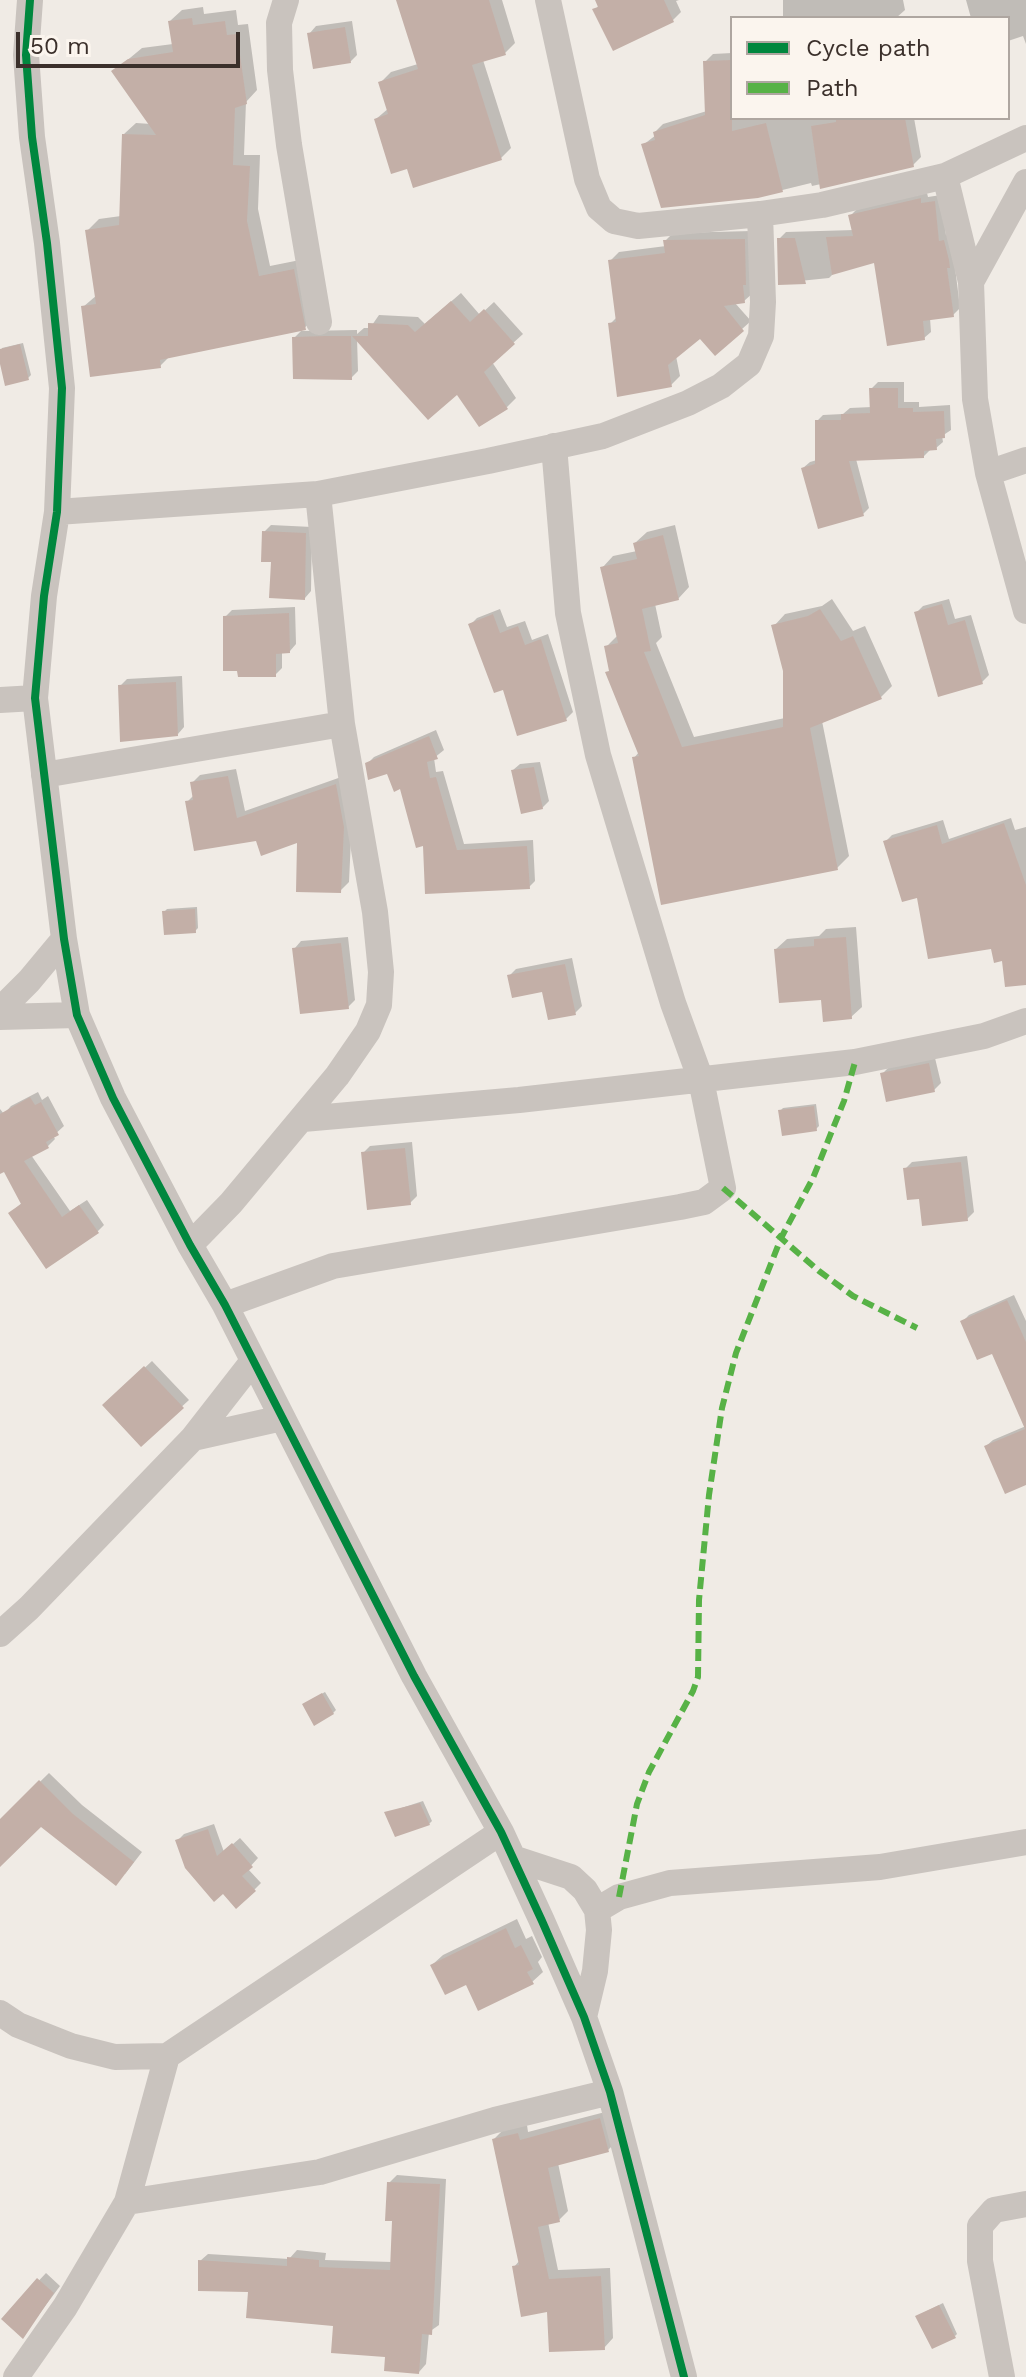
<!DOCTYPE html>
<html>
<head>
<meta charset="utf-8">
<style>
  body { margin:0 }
  #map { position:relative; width:1026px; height:2377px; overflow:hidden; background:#f0ebe5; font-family:"Work Sans",sans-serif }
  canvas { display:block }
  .legend { position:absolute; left:730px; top:16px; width:280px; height:104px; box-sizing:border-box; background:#fbf5ee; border:2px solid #aea6a0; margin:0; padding:10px 14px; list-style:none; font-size:24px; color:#3b302b }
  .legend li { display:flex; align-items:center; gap:16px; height:40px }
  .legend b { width:40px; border:2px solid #aea6a0 }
  .scale { position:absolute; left:16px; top:32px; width:224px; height:36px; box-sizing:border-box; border:4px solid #3b302b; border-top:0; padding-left:10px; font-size:24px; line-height:28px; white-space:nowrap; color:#3b302b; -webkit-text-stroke:6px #fbf5ee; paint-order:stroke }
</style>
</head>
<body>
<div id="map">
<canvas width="1026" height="2377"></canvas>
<ul class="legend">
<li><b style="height:10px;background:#00873e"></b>Cycle path</li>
<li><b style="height:10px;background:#57b246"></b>Path</li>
</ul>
<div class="scale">50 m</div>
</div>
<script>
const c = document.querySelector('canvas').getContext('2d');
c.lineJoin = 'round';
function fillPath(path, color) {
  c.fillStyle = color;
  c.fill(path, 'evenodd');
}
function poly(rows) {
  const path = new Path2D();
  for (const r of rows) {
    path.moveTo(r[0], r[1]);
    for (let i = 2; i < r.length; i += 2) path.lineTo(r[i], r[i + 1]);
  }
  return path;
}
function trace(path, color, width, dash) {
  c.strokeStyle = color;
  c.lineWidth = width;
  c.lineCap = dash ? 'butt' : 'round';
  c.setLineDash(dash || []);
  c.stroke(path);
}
fillPath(poly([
  [398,0,502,0,515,43,505,53,483,60,511,148,501,158,408,166,376,119,389,108,381,82,391,72,418,64],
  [597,0,679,0,676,1,681,12,673,20,614,49,595,10,599,5],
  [783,0,903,0,905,10,896,18,783,18],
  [966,0,1026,0,1026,44,1023,36,1008,41,1008,18,971,18],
  [203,7,204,14,236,10,238,25,248,24,257,90,246,102,244,155,260,155,258,209,270,266,305,259,316,317,301,331,357,330,357,334,364,328,370,328,379,315,418,317,425,324,461,293,480,315,494,302,523,334,492,362,516,398,507,407,480,425,458,392,357,338,358,371,351,378,294,338,304,328,170,356,160,366,83,307,97,295,87,231,99,219,121,216,124,134,136,123,151,124,113,72,142,48,173,44,170,21,182,10],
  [352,21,357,55,350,62,310,33,316,26],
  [732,53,732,118,914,118,921,157,913,165,821,184,812,186,811,183,758,196,643,145,656,135,655,132,663,124,707,111,705,62,713,54],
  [927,193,928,197,941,195,946,235,951,234,960,308,953,315,930,318,931,332,924,338,876,261,835,272,829,278,780,283,779,239,786,232,854,230,850,216,857,209],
  [752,231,753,293,744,301,735,303,751,321,715,353,700,336,676,356,680,376,671,385,610,324,617,317,610,261,619,252,666,246,665,241,673,233],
  [23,343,31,375,28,378,0,356,2,348],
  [878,382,904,382,904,402,919,402,919,407,950,405,951,430,942,436,943,442,936,448,931,449,924,456,856,459,869,508,863,514,803,468,810,462,817,460,817,421,823,415,843,414,850,408,872,407,871,389],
  [271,525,312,527,311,591,305,598,264,532],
  [675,525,689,587,678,599,655,604,662,637,656,643,694,737,785,718,785,670,774,626,785,614,822,606,832,599,853,631,865,626,892,686,881,697,822,721,849,856,837,868,634,758,639,752,611,670,606,647,618,635,602,568,613,556,637,551,635,543,647,532],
  [949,599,955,619,971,615,989,675,982,682,916,613,923,606],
  [295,607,296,644,290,651,282,652,282,668,275,675,225,617,232,610],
  [500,609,507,627,525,621,532,640,548,634,573,712,566,719,518,733,504,687,470,625,477,618],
  [182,676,184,727,178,734,120,686,127,679],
  [436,730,444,750,434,758,436,772,443,771,464,844,533,840,535,881,529,887,425,843,401,787,388,772,367,764,374,757],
  [540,762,549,801,542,808,513,770,520,764],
  [236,769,245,811,344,776,352,817,349,882,340,891,299,840,257,839,187,802,194,795,192,783,200,775],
  [1011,818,1015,830,1026,827,1026,983,992,946,919,895,885,842,892,835,943,820,949,839],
  [197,907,198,928,195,931,164,912,167,909],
  [856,927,862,1007,851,1017,776,949,787,939,819,936,826,929],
  [348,937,355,1000,348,1007,295,948,301,941],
  [572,958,582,1006,575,1013,544,990,509,976,516,969],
  [935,1058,941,1083,934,1090,882,1074,889,1067],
  [38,1092,42,1100,48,1096,64,1126,53,1136,55,1139,48,1146,31,1155,70,1211,87,1200,104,1225,97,1232,10,1213,23,1202,0,1160,0,1109,4,1114,11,1106],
  [816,1104,819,1126,816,1129,780,1111,783,1108],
  [412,1142,417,1196,410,1203,363,1153,370,1146],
  [967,1156,974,1212,967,1219,905,1169,912,1162],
  [1014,1295,1026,1321,1026,1413,993,1351,962,1322,969,1315],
  [152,1361,189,1400,141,1444,105,1405],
  [1026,1426,1026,1482,986,1446,993,1440],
  [325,1692,336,1710,333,1713,307,1702],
  [49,1773,82,1805,142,1852,125,1874,41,1824,0,1865,0,1821],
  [423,1801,432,1821,429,1824,386,1813],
  [214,1824,224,1852,240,1838,258,1858,248,1869,261,1883,254,1890,177,1841,184,1834],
  [517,1919,526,1939,532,1936,542,1957,538,1962,543,1972,532,1982,466,1982,432,1965,443,1955],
  [609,2111,617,2141,608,2150,558,2163,568,2211,559,2220,548,2222,558,2270,610,2268,613,2338,604,2348,549,2310,514,2267,520,2260,494,2139,503,2130,527,2125,528,2132],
  [397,2175,446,2179,439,2325,429,2332,426,2364,419,2372,335,2324,250,2290,200,2261,208,2254,289,2259,297,2250,326,2253,325,2260,392,2262,394,2220,389,2183],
  [46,2273,60,2286,23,2336,3,2319],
  [943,2303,957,2334,955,2336,921,2314]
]), '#0003');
fillPath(poly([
  [396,0,489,0,506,55,472,65,502,160,413,188,407,169,391,174,374,119,388,114,378,82,418,69],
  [595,0,664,0,674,22,613,51,592,9,598,7],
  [192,18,193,25,225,21,227,35,237,34,247,104,235,108,233,165,250,166,247,221,259,276,294,269,306,330,160,360,161,368,90,377,81,306,96,304,85,230,119,225,122,134,156,135,111,71,128,59,173,52,168,21],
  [345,27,351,63,313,69,307,33],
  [732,60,732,131,766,123,783,192,758,198,661,208,641,144,655,140,653,132,705,115,703,61],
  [836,118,905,118,914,167,820,189,811,126,836,122],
  [921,198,921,203,935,201,939,241,944,240,949,260,950,268,947,268,954,317,923,321,925,340,887,346,874,263,832,275,826,237,853,236,848,215],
  [777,238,795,238,806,284,778,285],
  [745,239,746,285,743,285,745,303,724,306,744,331,715,356,700,339,668,365,672,387,617,397,608,323,616,322,608,260,665,253,663,240],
  [451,301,470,322,484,309,515,344,484,372,508,409,479,427,457,395,428,420,352,336,368,336,368,323,408,325,415,332],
  [325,336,351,336,352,380,293,379,292,337],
  [20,344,29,380,5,386,0,364,0,349],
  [869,388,898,388,898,408,913,408,913,412,944,411,945,438,936,439,937,450,924,451,924,458,849,461,864,516,818,529,801,468,815,464,815,420,841,420,841,414,870,413],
  [262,531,306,533,305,600,269,598,271,562,261,562],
  [663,535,679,600,642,609,651,651,644,652,682,747,783,727,783,671,771,625,808,616,820,609,841,641,853,636,882,699,810,728,838,870,661,905,632,757,639,756,605,672,609,671,604,646,618,643,600,567,637,559,633,543],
  [942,604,948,625,965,620,983,684,938,697,914,612],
  [289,613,290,653,276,654,276,677,238,677,237,671,223,671,223,616],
  [493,614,500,633,518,626,525,645,541,639,567,721,517,736,503,690,494,693,468,624],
  [176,682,178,736,120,742,118,685],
  [429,736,438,759,427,762,430,778,436,777,457,850,527,846,530,889,425,894,423,846,416,848,400,789,394,792,387,774,368,780,365,763],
  [534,767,543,809,521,814,511,770],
  [228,776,237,818,336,784,344,827,341,893,296,892,297,843,261,856,256,841,194,851,185,801,193,800,190,782],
  [1004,823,1026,885,1026,985,1005,987,1002,961,994,963,991,949,928,959,917,898,902,902,883,841,937,825,942,844],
  [195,909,196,933,164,935,162,911],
  [846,937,852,1019,823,1022,821,1000,779,1003,774,949,814,946,814,939],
  [341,943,349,1009,300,1014,292,948],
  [565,964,576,1015,548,1020,542,992,512,998,507,975],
  [929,1063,935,1092,886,1102,880,1073],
  [30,1097,35,1105,41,1102,59,1135,46,1142,49,1148,24,1161,62,1217,79,1205,99,1233,46,1269,8,1213,21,1204,4,1172,0,1174,0,1114],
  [814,1106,817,1131,782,1136,778,1110],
  [405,1148,411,1205,367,1210,361,1152],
  [961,1162,968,1221,922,1226,919,1199,907,1200,903,1168],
  [1007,1300,1026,1342,1026,1485,1005,1494,984,1446,1025,1429,992,1354,977,1360,960,1321],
  [144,1366,184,1408,141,1447,102,1405],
  [322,1693,334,1714,314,1726,302,1704],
  [39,1780,73,1814,134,1862,116,1886,41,1827,0,1867,0,1819],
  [420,1803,430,1825,395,1837,384,1812],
  [208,1829,217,1856,232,1843,253,1867,242,1876,256,1891,236,1909,223,1894,214,1902,185,1868,175,1840],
  [506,1928,515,1948,521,1945,533,1969,527,1972,534,1984,478,2011,466,1985,445,1995,430,1965],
  [600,2118,609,2152,548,2168,560,2222,538,2227,549,2279,601,2276,605,2350,549,2352,547,2312,521,2317,512,2266,519,2265,492,2139,518,2133,520,2140],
  [387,2182,440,2184,432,2335,422,2334,419,2374,384,2371,385,2357,331,2353,333,2326,246,2318,248,2292,198,2291,198,2260,287,2266,287,2257,319,2260,319,2267,390,2270,392,2221,385,2221],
  [37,2278,54,2293,23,2339,1,2319],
  [939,2305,956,2338,932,2349,915,2316]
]), '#c3afa7');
trace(poly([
  [30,0,26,55,32,137,47,243,62,388,57,512,44,596,35,698,64,939,77,1015,113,1098,190,1245,225,1305,414,1676,501,1832,542,1921,584,2017,610,2092,684,2377],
  [286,0,279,23,280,70,289,145,319,322],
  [548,0,587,179,599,208,614,221,638,226,760,214,822,205,945,176,1026,138],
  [945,176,971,282,975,399,988,473,1026,611],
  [971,282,1026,182],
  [988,473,1026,460],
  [57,512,318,494,488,461,603,436,688,403,721,386,749,364,761,336,763,302,760,214],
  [0,700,35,698],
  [44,775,342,724],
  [0,1010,29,981,64,939],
  [0,1017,77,1015],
  [303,1119,519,1100,855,1062,984,1036,1026,1021],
  [190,1245,231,1203,337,1076,368,1031,379,1005,381,972,375,912,342,724,318,494],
  [225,1305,333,1266,680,1207,704,1202,723,1188,701,1080,673,1003,598,755,568,613,554,446],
  [193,1438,282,1418],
  [0,1634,29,1608,193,1438,253,1361],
  [513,1858,571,1877,585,1890,597,1910,599,1930,595,1971,584,2017],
  [597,1910,619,1897,670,1883,880,1867,1026,1842],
  [0,2013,18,2025,71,2046,115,2057,167,2056,501,1832],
  [127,2202,320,2172,495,2120,610,2092],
  [16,2377,65,2307,127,2202,167,2056],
  [1002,2377,980,2261,980,2226,994,2210,1026,2204]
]), '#c9c3be', 26);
trace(poly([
  [723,1188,819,1271,853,1296,917,1328],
  [619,1897,637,1804,649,1772,693,1691,698,1677,699,1600,709,1495,722,1408,736,1353,781,1238,813,1178,844,1101,855,1062]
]), '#57b246', 6, [12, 6]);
trace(poly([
  [30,0,26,55,32,137,47,243,62,388,57,512,44,596,35,698,64,939,77,1015,113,1098,190,1245,225,1305,414,1676,501,1832,542,1921,584,2017,610,2092,684,2377]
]), '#00873e', 8);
</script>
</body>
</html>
